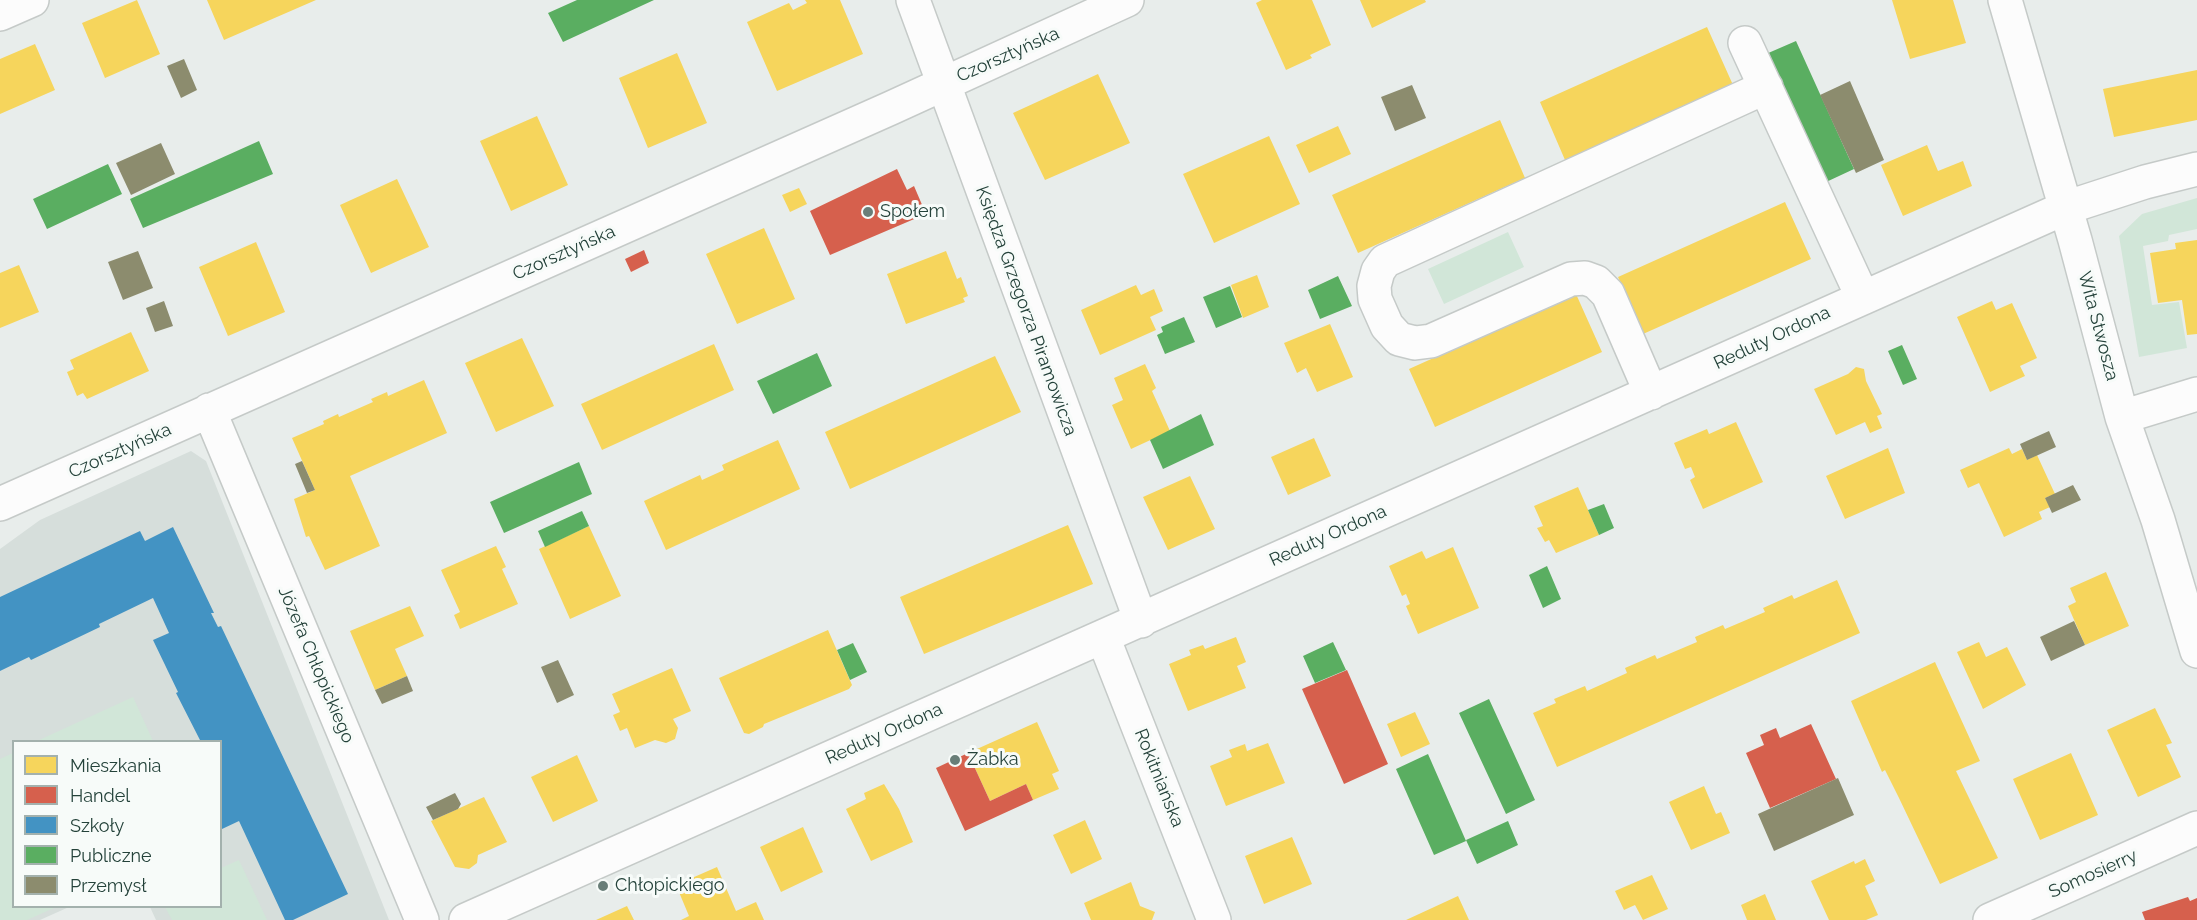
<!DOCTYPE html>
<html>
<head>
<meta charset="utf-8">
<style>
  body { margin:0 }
  #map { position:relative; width:2197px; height:920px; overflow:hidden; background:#e8edeb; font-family:Raleway,sans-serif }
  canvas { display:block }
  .legend { position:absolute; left:12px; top:740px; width:210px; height:168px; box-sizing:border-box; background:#f7fbf9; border:2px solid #a3b1ad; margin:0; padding:8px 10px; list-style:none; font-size:18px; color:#24423a }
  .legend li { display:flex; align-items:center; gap:12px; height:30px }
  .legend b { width:30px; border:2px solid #a3b1ad }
</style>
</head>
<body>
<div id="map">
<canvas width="2197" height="920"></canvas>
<ul class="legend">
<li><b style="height:16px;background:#f6d55c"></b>Mieszkania</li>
<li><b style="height:16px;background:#d6604d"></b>Handel</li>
<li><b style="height:16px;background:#4393c3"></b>Szkoły</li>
<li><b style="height:16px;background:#5aae61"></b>Publiczne</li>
<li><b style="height:16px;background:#8c8c6e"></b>Przemysł</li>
</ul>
</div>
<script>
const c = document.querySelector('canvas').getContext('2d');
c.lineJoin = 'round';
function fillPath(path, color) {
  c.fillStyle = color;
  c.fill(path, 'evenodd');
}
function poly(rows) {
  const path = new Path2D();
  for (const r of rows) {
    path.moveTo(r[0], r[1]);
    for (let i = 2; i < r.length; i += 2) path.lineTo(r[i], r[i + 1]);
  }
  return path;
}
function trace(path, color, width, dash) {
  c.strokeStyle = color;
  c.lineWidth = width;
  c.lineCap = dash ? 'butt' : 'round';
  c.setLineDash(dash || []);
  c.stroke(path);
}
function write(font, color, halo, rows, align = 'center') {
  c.font = font + ' Raleway,sans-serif';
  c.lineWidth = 6;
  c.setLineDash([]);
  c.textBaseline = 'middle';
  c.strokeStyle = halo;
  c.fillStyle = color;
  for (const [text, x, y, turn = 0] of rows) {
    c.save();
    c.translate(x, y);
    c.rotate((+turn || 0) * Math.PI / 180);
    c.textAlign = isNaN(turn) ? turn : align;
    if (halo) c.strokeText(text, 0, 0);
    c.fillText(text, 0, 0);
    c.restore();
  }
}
fillPath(poly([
  [191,451,206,461,389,920,156,920,150,907,220,906,220,742,14,742,14,906,69,907,40,920,0,920,0,549,40,520]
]), '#d6dedb');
fillPath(poly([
  [2197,198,2197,229,2169,235,2168,241,2143,246,2152,305,2179,302,2187,348,2139,357,2119,236,2142,214],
  [1508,232,1524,267,1444,304,1428,269],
  [133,697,153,741,37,741],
  [13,753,14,906,56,907,27,920,0,920,0,759],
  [239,860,267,920,172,920,165,907,220,906,221,868]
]), '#d1e6d8');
fillPath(poly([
  [137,0,160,54,105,78,82,23],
  [207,0,316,0,224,40],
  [805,0,840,0,863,54,777,91,747,22,789,3,793,10,807,3],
  [1262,0,1312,0,1331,45,1310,55,1312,58,1286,70,1256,3],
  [1360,0,1425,0,1426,2,1372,28],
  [1892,0,1953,0,1966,43,1910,59],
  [1707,27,1733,85,1565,160,1540,102],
  [35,44,55,90,0,114,0,59],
  [677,53,707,123,648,148,619,78],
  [2197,70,2197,120,2114,137,2103,89],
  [1098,74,1130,143,1045,180,1013,113],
  [537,116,568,185,511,211,480,141],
  [1500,120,1525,178,1358,253,1332,195],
  [1338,126,1351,154,1309,173,1296,145],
  [1269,136,1300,204,1214,243,1183,174],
  [1927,145,1938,171,1963,161,1972,186,1903,216,1881,165],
  [397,179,429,247,371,273,340,205],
  [799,188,807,204,790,212,782,195],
  [1785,202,1811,259,1643,334,1618,277],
  [764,228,795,299,737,324,706,254],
  [2197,240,2197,334,2187,335,2182,300,2158,303,2150,253,2176,249,2175,243],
  [256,242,285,312,228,336,199,267],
  [946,251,957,279,961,277,968,296,963,298,965,302,906,324,887,274],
  [19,265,39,312,0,328,0,273],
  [1257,275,1269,307,1243,318,1231,285],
  [1136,285,1141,295,1154,289,1163,311,1150,317,1156,330,1100,355,1081,310],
  [1576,294,1602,352,1435,427,1409,369],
  [1992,301,1996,310,2012,303,2037,358,2020,366,2025,376,1990,392,1957,317],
  [1330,324,1353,377,1317,392,1306,368,1297,373,1284,343],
  [131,332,149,371,87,399,83,393,77,396,67,372,74,369,70,360],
  [522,338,554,406,496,432,465,363],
  [714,344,734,390,602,450,581,404],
  [995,356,1021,412,850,489,825,432],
  [1145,364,1156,388,1152,391,1170,431,1131,449,1112,405,1123,400,1114,378],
  [1856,367,1864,369,1866,381,1882,414,1877,416,1882,428,1870,433,1865,422,1836,435,1814,389,1848,374],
  [424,380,447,433,350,476,380,546,325,570,309,536,306,537,294,499,315,490,292,438,324,424,323,421,338,414,339,417,373,402,371,399,387,392,388,396],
  [1736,422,1763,482,1703,509,1690,480,1695,477,1691,467,1685,469,1674,443,1707,429,1709,434],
  [1314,438,1331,476,1288,495,1271,457],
  [778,440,800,489,666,550,644,501,700,475,702,480,724,470,722,465],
  [1888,448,1905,493,1845,519,1826,476],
  [2009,448,2012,454,2022,449,2027,460,2037,455,2055,494,2045,498,2050,507,2039,512,2042,519,2004,537,1979,483,1968,488,1960,470],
  [1190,476,1215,529,1168,550,1143,497],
  [1578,487,1599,535,1556,553,1549,540,1545,542,1537,528,1543,526,1534,506],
  [1068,525,1093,584,924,654,900,597],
  [589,526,621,596,570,619,539,549],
  [496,546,506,567,502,569,518,604,460,629,454,615,460,612,441,570],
  [1453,547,1479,608,1418,634,1406,606,1410,604,1406,594,1402,596,1389,566,1422,551,1426,559],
  [2106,572,2129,626,2085,645,2068,606,2076,602,2070,588],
  [1837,580,1860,633,1557,767,1533,713,1556,703,1554,699,1585,686,1587,691,1627,673,1625,668,1655,655,1657,659,1697,642,1695,637,1723,625,1725,629,1765,612,1763,608,1792,595,1794,599],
  [410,606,424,636,395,649,407,676,375,690,350,631],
  [828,630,852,685,849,689,764,724,763,727,749,734,744,733,719,678],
  [1236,637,1246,662,1237,666,1246,688,1188,711,1169,664,1191,655,1189,650,1203,645,1205,649],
  [1979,642,1986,657,2007,647,2026,685,1983,709,1957,652],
  [1935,662,1980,761,1956,771,1998,858,1940,884,1899,798,1885,770,1882,772,1851,701],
  [672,668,691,711,673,719,678,728,675,739,666,743,655,740,635,748,627,728,620,731,613,715,620,712,612,694],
  [2155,708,2172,743,2166,745,2181,777,2138,797,2107,730],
  [1415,712,1430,744,1401,757,1387,724],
  [1037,722,1059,771,1052,774,1059,789,1033,800,1026,784,990,801,968,753],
  [1268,743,1285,783,1226,806,1210,766,1232,757,1229,750,1245,744,1247,751],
  [2071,753,2098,815,2040,840,2013,779],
  [577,755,598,801,553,822,531,777],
  [884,784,899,809,913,842,871,861,846,809,866,799,864,793],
  [1704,786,1716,814,1721,812,1730,833,1691,850,1669,802],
  [484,797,507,842,478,855,477,863,469,869,455,867,431,821],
  [1085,820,1102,859,1071,874,1053,835],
  [803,827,823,872,781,892,760,847],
  [1292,837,1312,884,1264,904,1245,856],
  [1865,859,1875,881,1865,886,1878,915,1866,920,1829,920,1811,881,1854,861,1855,864],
  [717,867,736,911,756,902,764,920,681,920,689,916,676,885],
  [1652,875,1668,909,1643,920,1635,905,1624,910,1615,891],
  [1131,882,1140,906,1155,912,1152,920,1091,920,1084,903],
  [1765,894,1776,920,1747,920,1741,905],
  [1458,896,1469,920,1406,920],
  [627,906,634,920,596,920]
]), '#f6d55c');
fillPath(poly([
  [897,169,907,190,914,186,926,214,830,255,810,211],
  [644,250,649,263,631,272,625,259],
  [1347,670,1388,764,1344,784,1302,689],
  [1811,724,1836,779,1770,808,1746,753,1764,745,1760,735,1776,728,1780,738],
  [968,753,990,801,1026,784,1033,800,965,831,936,768],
  [2188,897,2190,901,2197,898,2197,920,2145,920,2142,912]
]), '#d6604d');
fillPath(poly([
  [173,527,214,613,211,613,218,627,221,626,348,894,293,920,285,920,239,821,222,829,220,826,220,742,201,742,176,693,178,692,153,640,169,633,153,598,99,624,100,627,31,660,29,657,0,671,0,597,140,531,145,541]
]), '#4393c3');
fillPath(poly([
  [577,0,654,0,563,42,548,13],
  [1796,41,1854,169,1824,183,1766,54],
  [259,141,273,174,143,228,130,199],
  [108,164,122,194,47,229,33,199],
  [1338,276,1352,306,1320,319,1308,290],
  [1230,286,1242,317,1216,328,1203,297],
  [1184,317,1195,342,1165,354,1157,335,1163,332,1161,327],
  [1902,345,1917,379,1903,385,1888,351],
  [817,353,832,386,773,414,757,381],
  [1201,414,1214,445,1163,469,1150,440],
  [579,462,592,494,504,533,490,502],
  [1604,504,1614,528,1599,535,1588,510],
  [582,511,589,526,545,547,538,531],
  [1547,566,1561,599,1543,608,1529,575],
  [1333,642,1346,670,1315,683,1303,656],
  [853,643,867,672,850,680,837,650],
  [1489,699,1535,800,1506,814,1459,713],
  [1428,754,1466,841,1434,855,1396,769],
  [1508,821,1518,845,1477,864,1466,840]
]), '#5aae61');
fillPath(poly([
  [184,59,197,90,181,98,167,66],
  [1850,81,1884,160,1856,173,1820,95],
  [1412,85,1426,118,1395,131,1381,97],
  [161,143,175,174,131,195,116,163],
  [138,251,153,288,123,300,108,262],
  [164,301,173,326,155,332,146,308],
  [2049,431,2056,447,2027,460,2020,444],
  [302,461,315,490,307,493,295,464],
  [2073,485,2081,500,2052,513,2045,498],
  [2074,621,2085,645,2051,661,2040,637],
  [558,660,574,695,557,703,541,667],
  [407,676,413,691,382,704,375,690],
  [1838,778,1854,815,1774,851,1758,814],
  [455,793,461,804,458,809,433,820,426,807]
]), '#8c8c6e');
const minor = poly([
  [913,0,1141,621],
  [2005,0,2075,240,2122,417,2158,520,2197,651],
  [0,14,32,0],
  [1745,43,1862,296],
  [1651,393,1608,294,1596,282,1585,278,1571,279,1431,341,1415,343,1399,339,1387,326,1375,299,1374,286,1378,271,1385,261,1766,87],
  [209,410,422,920],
  [2122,417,2197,394],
  [0,504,891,108,1127,0],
  [1103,637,1214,920],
  [466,920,2065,208,2145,182,2197,169],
  [1990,920,2197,828]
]);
trace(minor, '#c5cac8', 36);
trace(minor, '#fcfcfc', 33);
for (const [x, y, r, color] of [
  [868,212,6,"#697e78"],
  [955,760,6,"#697e78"],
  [603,886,6,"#697e78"]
]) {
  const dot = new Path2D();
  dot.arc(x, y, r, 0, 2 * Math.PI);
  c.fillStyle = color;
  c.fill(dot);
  trace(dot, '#f7fbf9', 2);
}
write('18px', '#24423a', '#f7fbf9', [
  ["Czorsztyńska",1008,55,-24],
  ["Czorsztyńska",564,253,-24],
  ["Księdza Grzegorza Piramowicza",1026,311,70],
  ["Wita Stwosza",2098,326,75],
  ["Reduty Ordona",1772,338,-25],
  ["Czorsztyńska",120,451,-24],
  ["Reduty Ordona",1328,536,-24],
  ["Józefa Chłopickiego",316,665,67],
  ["Reduty Ordona",884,734,-24],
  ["Rokitniańska",1159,778,68],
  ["Somosierry",2093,874,-24]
]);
write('18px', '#24423a', '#f7fbf9', [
  ["Społem",880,212],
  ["Żabka",967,760],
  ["Chłopickiego",615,886]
], 'left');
</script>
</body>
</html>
